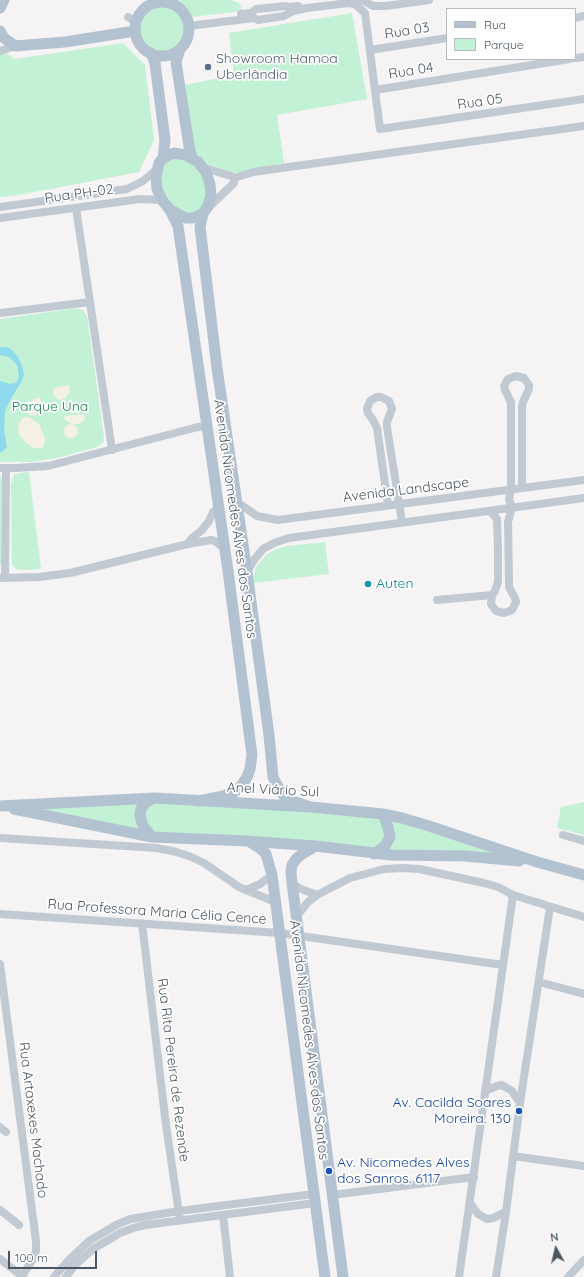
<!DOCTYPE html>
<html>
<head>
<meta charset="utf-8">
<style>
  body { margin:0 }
  #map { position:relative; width:584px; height:1277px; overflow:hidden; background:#f5f3f3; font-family:Quicksand,sans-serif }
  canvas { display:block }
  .legend { position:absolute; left:446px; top:8px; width:130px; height:52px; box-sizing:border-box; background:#fff; border:1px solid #b7bbc0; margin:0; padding:5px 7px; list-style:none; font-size:12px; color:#4a5661 }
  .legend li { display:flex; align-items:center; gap:8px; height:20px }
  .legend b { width:20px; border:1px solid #b7bbc0 }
  .north { position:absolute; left:536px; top:1229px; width:40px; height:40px; -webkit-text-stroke:3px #fff; paint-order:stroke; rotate:352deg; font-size:11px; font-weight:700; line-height:16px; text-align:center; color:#4a5661 }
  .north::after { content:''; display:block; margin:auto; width:14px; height:18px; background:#4a5661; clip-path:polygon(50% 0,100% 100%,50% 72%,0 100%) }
  .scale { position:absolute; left:8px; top:1251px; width:89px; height:18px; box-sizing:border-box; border:2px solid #4a5661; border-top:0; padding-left:5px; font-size:12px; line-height:14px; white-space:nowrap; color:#4a5661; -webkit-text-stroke:3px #fff; paint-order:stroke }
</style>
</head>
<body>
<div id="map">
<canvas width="584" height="1277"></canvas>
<ul class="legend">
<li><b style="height:5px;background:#b3c2d1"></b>Rua</li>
<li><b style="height:11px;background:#c3f1d5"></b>Parque</li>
</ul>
<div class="north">N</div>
<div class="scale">100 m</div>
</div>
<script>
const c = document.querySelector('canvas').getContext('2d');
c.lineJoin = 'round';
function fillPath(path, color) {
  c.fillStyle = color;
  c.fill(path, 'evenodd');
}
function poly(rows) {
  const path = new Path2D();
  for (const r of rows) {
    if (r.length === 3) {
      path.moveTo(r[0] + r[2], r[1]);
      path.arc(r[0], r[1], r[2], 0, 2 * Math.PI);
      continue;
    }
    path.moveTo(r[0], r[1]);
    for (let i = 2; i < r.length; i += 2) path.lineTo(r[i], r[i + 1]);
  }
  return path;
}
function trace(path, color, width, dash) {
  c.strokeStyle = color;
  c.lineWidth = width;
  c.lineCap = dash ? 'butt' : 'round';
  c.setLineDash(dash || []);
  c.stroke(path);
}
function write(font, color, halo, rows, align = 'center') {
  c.font = font + ' Quicksand,sans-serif';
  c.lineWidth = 3.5;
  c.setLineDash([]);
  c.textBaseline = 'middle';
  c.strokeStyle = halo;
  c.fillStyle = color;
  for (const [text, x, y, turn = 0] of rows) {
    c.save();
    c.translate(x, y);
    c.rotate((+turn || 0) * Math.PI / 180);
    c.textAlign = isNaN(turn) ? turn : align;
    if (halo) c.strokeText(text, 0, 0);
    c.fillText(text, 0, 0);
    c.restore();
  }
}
fillPath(poly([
  [174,0,231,0,239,3,243,11,192,17,183,6],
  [162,28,23],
  [352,13,367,99,277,115,284,163,235,173,205,165,194,155,185,85,234,75,229,33],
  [123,43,145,65,154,140,139,172,19,195,0,197,0,49,15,59],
  [180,157,195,165,202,174,206,184,206,196,203,206,192,214,173,207,165,198,161,188,160,176,166,161],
  [77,308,83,310,87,316,104,437,104,442,97,447,61,457,31,462,0,462,0,319],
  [29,472,41,569,28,570,16,569,12,565,11,485,14,474],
  [0,476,2,480,1,555,2,560,0,566],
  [325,542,329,574,253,583,255,569,265,556,274,550,287,546],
  [155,798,383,814,537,862,152,837,0,806],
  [584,802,584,835,557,828,561,807]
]), '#c3f1d5');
fillPath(poly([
  [69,385,70,389,69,393,64,399,59,400,54,396,53,392,54,388],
  [39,397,41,402,41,408,39,413,33,416,29,415,28,412,28,405,34,399],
  [83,414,85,416,85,419,80,424,72,424,66,421,64,418,65,416],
  [24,417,29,417,39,424,45,439,44,446,42,448,35,448,30,446,26,443,19,435,18,426,21,420],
  [71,431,7]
]), '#f5f0e5');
fillPath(poly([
  [0,347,7,347,12,350,18,357,22,365,24,375,22,381,13,395,5,411,4,430,7,447,4,450,0,453,0,381,10,384,17,382,19,376,17,365,9,357,0,355]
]), '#90daee');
trace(poly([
  [359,0,364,1,373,6,386,6,429,0],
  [241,14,251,13,256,9,286,6,289,7,298,6],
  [128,17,136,22],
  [575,18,584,16],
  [189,26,254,18,258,20,284,16,293,11,307,8,349,3,355,4,365,13,380,129,584,99],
  [370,50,447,38],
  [0,51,15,46],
  [575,58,584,57],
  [375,90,570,59],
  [201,167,231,176,234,178,253,172,584,126],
  [0,207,127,189,143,181,156,170],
  [209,207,234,183,234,178],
  [76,208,112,450],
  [0,218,140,199,162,200],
  [0,313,90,302],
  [0,468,16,468,48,466,198,427,206,426],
  [237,502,257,516,278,520,584,480],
  [388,505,377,428,373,420,368,413,367,409,370,401,377,397,381,397,389,401,392,409,387,422,387,427,402,522],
  [490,511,497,519,498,550,498,582,495,591,492,595,491,604,496,611,504,613,512,610,516,602,515,598,509,587,509,582,508,522,512,508,509,499,511,489,511,402,505,390,504,386,508,379,516,376,524,378,529,385,529,389,523,402,522,407,522,488],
  [188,544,191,539,202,530,209,521,213,512,219,507],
  [247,572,254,560,263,549,274,543,289,538,584,498],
  [0,578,39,577,70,573,188,544,211,540,215,541,224,548],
  [5,578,6,468],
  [437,600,492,595],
  [563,835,584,841],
  [0,838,156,848,173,851,189,856,204,863,239,887,275,902],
  [292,883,301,889,317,895],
  [246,890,260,884,272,875],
  [0,914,280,933,503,965],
  [296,917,308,902,317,895,350,878,384,869,403,868,419,869,484,883,498,887,513,895,584,917],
  [142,923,166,1125,180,1220],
  [0,964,36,1241,36,1251,33,1259,22,1276],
  [539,982,584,994],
  [485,1091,497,1086,502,1085,512,1091,520,1103],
  [0,1127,6,1132],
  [513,1156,584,1166],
  [332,1195,474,1177],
  [470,1203,478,1214,487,1219,493,1218,506,1212],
  [0,1210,19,1225],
  [223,1215,230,1277],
  [0,1259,23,1277],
  [54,1277,69,1260,89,1241,116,1225,130,1219,179,1211,314,1194],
  [66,1277,74,1266,93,1249,120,1233,133,1228,145,1225,315,1203],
  [459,1277,513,895],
  [496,1277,506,1212,520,1103,550,907],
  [568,1277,584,1260]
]), '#c1cad2', 8);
trace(poly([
  [162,29,27],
  [0,8,4,0],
  [0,31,4,38,15,46,65,42,135,31],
  [180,49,176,62,189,146,192,158],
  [151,53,155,63,165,140,163,158],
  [174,153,186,155,198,162,206,172,210,184,211,196,207,208,203,213,198,216,192,218,186,218,170,210,162,200,157,189,156,176,159,163,163,158,174,153],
  [170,210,178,226,228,571,252,755,250,769,247,777,242,785,234,792,223,796,199,801],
  [203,213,200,227,217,368,247,572,269,735,273,777,277,785,284,796,292,801,311,807],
  [0,806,155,798,311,807,383,814,402,818,426,825,537,862,584,875],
  [14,809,152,837,247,841,316,846,391,855,465,856,519,861],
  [152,837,143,826,140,816,141,809,145,803,154,798],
  [250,842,262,850,266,854,272,875,325,1277],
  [316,846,302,854,296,859,292,865,291,872,292,883,343,1277],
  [374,854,385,846,390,837,388,827,383,814]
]), '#b3c2d1', 11);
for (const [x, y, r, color] of [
  [208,67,4,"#5c6f8a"],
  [368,584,4,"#0f9aa8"],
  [519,1111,4,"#1a4fb4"],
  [329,1171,4,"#1a4fb4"]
]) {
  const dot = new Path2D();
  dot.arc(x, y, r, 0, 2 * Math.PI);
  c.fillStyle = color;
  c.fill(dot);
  trace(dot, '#fff', 1.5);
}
write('14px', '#4a5661', '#fff', [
  ["Rua 03",407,31,-9],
  ["Rua 04",411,71,-9],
  ["Rua 05",480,102,-8],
  ["Rua PH-02",79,194,-8],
  ["Avenida Landscape",406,490,-7],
  ["Avenida Nicomedes Alves dos Santos",235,519,82],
  ["Anel Viário Sul",273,790,3],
  ["Rua Professora Maria Célia Cence",157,912,4],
  ["Avenida Nicomedes Alves dos Santos",309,1040,83],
  ["Rua Rita Pereira de Rezende",173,1070,83],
  ["Rua Artaxexes Machado",33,1120,83]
]);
write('14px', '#4e5e75', '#fff', [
  ["Showroom Hamoa",216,59],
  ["Uberlândia",216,75]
], 'left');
write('14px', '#17864f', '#fff', [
  ["Parque Una",50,407]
]);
write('14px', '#0d838f', '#fff', [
  ["Auten",376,584]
], 'left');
write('14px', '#164399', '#fff', [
  ["Av. Cacilda Soares",511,1103],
  ["Moreira. 130",511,1119],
  ["Av. Nicomedes Alves",337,1163,"left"],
  ["dos Sanros. 6117",337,1179,"left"]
], 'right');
</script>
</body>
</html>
